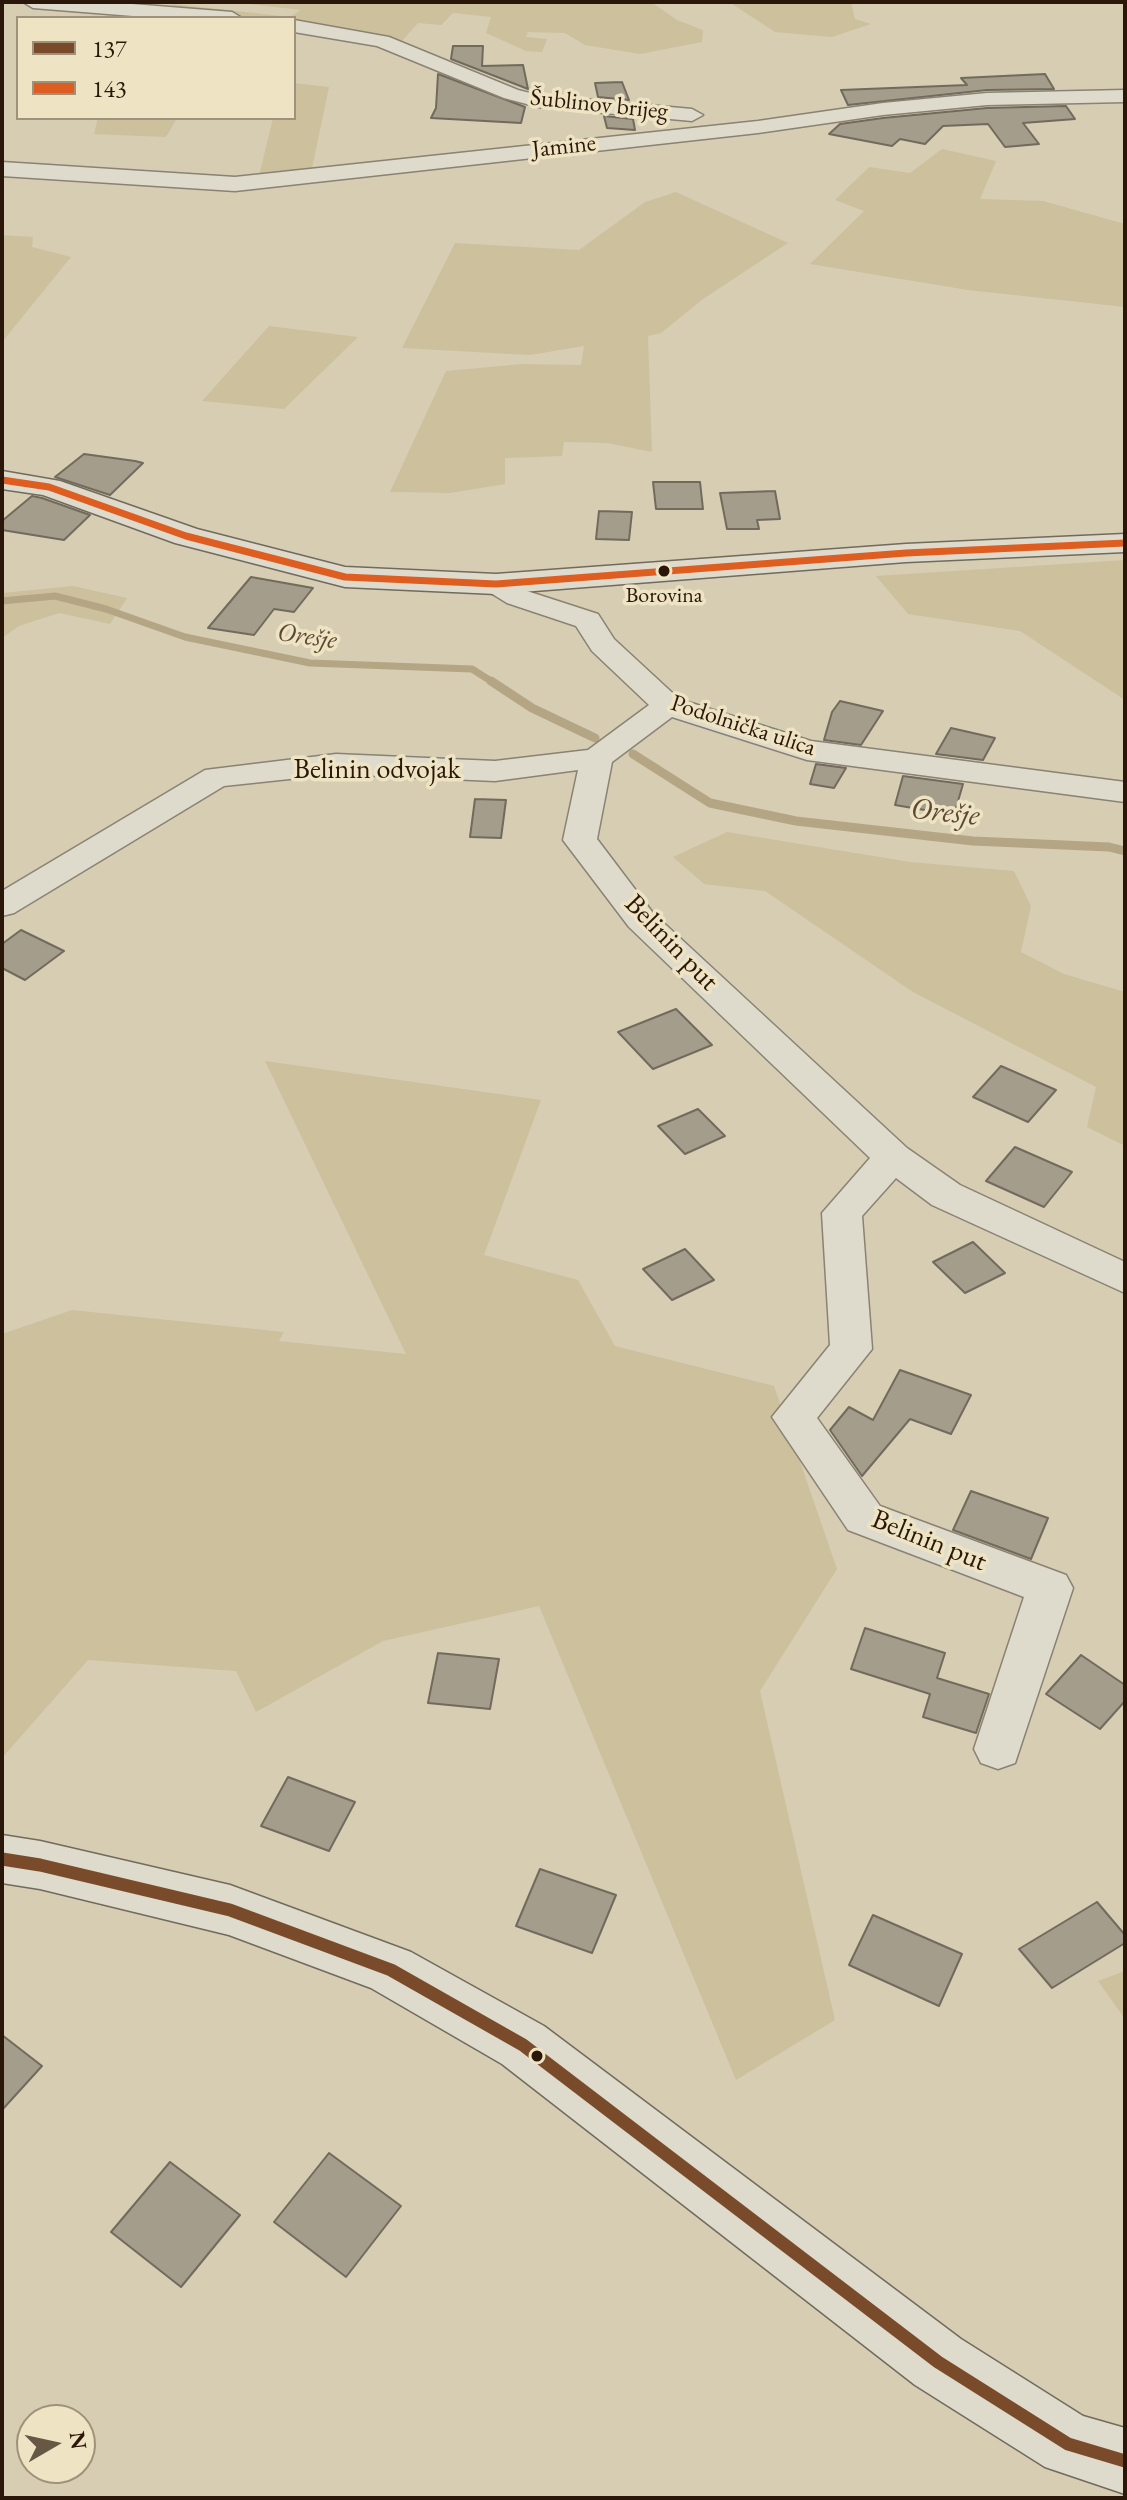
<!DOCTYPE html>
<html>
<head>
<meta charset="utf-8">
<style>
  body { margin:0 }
  #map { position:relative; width:1127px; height:2500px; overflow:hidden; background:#d6cdb3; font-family:"EB Garamond",serif }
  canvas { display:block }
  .frame { position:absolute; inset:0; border:4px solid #2b170a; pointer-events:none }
  .legend { position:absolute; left:16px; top:16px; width:280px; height:104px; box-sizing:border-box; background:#eee4c4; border:2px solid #a0927a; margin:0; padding:10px 14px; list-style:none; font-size:24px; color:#2b170a }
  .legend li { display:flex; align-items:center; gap:16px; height:40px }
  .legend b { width:40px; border:2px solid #a0927a }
  .north { position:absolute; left:16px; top:2404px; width:80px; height:80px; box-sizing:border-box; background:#eee4c4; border:2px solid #a0927a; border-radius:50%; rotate:81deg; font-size:22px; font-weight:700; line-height:32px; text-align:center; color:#2b170a }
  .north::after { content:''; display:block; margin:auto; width:28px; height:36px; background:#675745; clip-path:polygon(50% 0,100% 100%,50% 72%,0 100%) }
</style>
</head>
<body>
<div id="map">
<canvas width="1127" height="2500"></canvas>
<div class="frame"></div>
<ul class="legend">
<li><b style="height:10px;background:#7a4b2a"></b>137</li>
<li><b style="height:10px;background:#de5d20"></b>143</li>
</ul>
<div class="north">N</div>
</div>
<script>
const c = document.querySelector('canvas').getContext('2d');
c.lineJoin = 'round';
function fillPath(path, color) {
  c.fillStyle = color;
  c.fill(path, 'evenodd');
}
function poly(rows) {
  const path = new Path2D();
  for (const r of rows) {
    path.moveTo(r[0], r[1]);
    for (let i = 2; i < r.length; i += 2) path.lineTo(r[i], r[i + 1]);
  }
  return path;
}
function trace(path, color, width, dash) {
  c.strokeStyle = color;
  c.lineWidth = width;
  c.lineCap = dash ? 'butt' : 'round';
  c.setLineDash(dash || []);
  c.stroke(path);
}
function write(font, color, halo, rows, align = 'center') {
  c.font = font + ' "EB Garamond",serif';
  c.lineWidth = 7;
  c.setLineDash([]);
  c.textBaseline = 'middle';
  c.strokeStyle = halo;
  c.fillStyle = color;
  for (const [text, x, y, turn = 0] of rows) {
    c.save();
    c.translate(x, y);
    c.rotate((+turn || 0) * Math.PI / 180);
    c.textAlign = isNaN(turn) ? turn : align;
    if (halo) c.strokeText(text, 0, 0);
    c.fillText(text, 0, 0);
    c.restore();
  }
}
fillPath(poly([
  [651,2,677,20,703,30,702,42,640,54,585,45,565,33,528,32,526,37,547,39,542,52,526,51,486,33,491,17,453,13,441,25,418,23,401,42,294,24,294,18,251,18,164,9,174,4,290,17,301,10,241,3],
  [729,2,851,2,855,19,871,24,832,37,775,32],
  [294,83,329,87,312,168,259,176,273,118,294,118],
  [98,118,177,118,166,137,94,134],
  [942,149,996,161,980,199,1043,201,1125,224,1125,307,968,290,810,264,864,211,835,200,869,167,910,173],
  [676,192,788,243,703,299,661,333,648,336,652,452,607,443,564,442,562,456,505,458,505,484,450,493,390,492,446,371,522,364,581,365,584,346,530,355,402,348,455,243,579,250,645,202],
  [2,235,33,237,32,247,71,257,2,342],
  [269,326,358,337,284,409,202,401],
  [1125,560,1125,700,1020,631,908,614,876,576],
  [73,586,127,598,110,624,59,613,19,626,2,638,2,593],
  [727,832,910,862,1014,871,1031,906,1021,952,1064,974,1125,992,1125,1146,1087,1127,1096,1087,913,992,765,891,704,884,673,857],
  [265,1061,541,1100,484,1255,578,1280,615,1346,774,1386,837,1569,760,1691,835,2020,736,2080,539,1606,383,1641,256,1712,236,1671,88,1660,2,1758,2,1334,72,1310,284,1332,279,1341,406,1354],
  [1125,1971,1125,2019,1098,1981]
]), '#cdc09c');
trace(poly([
  [2,601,55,596,106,609,185,637,310,663,472,669,494,683]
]), '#b4a584', 7);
trace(poly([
  [491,681,532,708,595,738],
  [633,754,710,803,796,821,973,841,1109,847,1125,851]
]), '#b4a584', 9);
const building = poly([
  [453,46,483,46,482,66,523,65,528,89,451,59,453,46],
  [438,74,525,107,521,123,431,118,436,108,438,74],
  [1045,74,1054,89,987,90,848,105,841,90,967,85,961,78,1045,74],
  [622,82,629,100,598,97,595,83,622,82],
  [1066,106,1075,119,1023,123,1039,144,1005,147,988,124,943,126,925,144,900,139,892,146,829,134,840,124,883,118,987,108,1066,106],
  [604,116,633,119,635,130,607,128,604,116],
  [84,454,135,461,143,463,110,495,55,477,84,454],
  [653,482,700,482,703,509,656,509,653,482],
  [775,491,780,519,757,520,759,529,727,529,720,493,775,491],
  [32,496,42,498,90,515,64,540,2,530,2,521,32,496],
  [599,511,632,512,629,540,596,539,599,511],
  [251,577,313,588,294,612,274,609,254,635,208,628,251,577],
  [840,701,883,711,861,745,824,740,832,712,840,701],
  [951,728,995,738,983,760,936,754,951,728],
  [816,764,846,768,834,788,810,784,816,764],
  [903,776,963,784,954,815,895,805,903,776],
  [475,799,506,800,501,838,470,837,475,799],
  [21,930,64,951,25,980,2,968,2,944,21,930],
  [676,1009,712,1045,653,1069,618,1032,676,1009],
  [1001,1066,1056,1090,1028,1122,973,1097,1001,1066],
  [698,1109,725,1136,685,1154,658,1126,698,1109],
  [1015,1147,1072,1172,1044,1207,986,1181,1015,1147],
  [973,1242,1005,1273,965,1293,933,1262,973,1242],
  [685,1249,714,1280,672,1300,643,1269,685,1249],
  [900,1370,971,1395,951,1434,910,1419,862,1476,830,1430,849,1407,873,1420,900,1370],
  [971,1491,1048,1518,1031,1559,953,1530,971,1491],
  [865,1628,945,1653,937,1678,989,1694,976,1733,923,1717,930,1694,851,1669,865,1628],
  [438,1653,499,1659,490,1709,428,1703,438,1653],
  [1081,1655,1125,1685,1125,1701,1100,1729,1046,1694,1081,1655],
  [288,1777,355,1802,329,1851,261,1826,288,1777],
  [540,1869,616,1895,592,1953,516,1926,540,1869],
  [1097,1902,1125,1935,1125,1943,1052,1988,1019,1949,1097,1902],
  [873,1915,962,1954,939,2006,849,1965,873,1915],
  [2,2035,42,2066,2,2110,2,2035],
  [329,2153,401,2206,346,2277,274,2222,329,2153],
  [170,2162,240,2215,181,2287,111,2232,170,2162]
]);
fillPath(building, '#a49d8b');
trace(building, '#726a5c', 2);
const street = poly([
  [23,2,107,2,232,12,242,18,158,18,33,8,23,2],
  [294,20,389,37,518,90,538,95,692,109,703,115,692,121,538,107,504,98,377,46,294,32,294,20],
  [1125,90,1125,102,987,105,883,115,758,133,235,191,2,176,2,162,235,177,758,121,883,103,987,93,1125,90],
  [496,575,527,591,598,614,614,639,679,699,811,741,1125,782,1125,802,807,760,672,717,612,762,597,839,653,913,907,1148,960,1185,1125,1262,1125,1293,932,1205,896,1178,862,1216,872,1349,817,1418,880,1506,1066,1575,1073,1588,1015,1763,998,1769,981,1763,974,1749,1024,1597,848,1530,772,1417,830,1345,822,1213,870,1158,629,927,563,840,578,770,495,781,336,774,224,786,14,913,2,916,2,891,205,770,336,754,495,761,588,750,649,705,592,651,576,626,507,603,486,590,481,584,486,578,496,575]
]);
const secondary = poly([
  [2,471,60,481,197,529,345,567,496,574,906,544,1125,534,1125,552,906,562,496,594,345,587,175,543,43,495,2,489,2,471],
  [2,1835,40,1841,230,1885,411,1952,544,2026,961,2339,1083,2416,1125,2428,1125,2494,1045,2467,915,2385,502,2064,371,1988,229,1935,40,1889,2,1883,2,1835]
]);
trace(street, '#8a8273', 3);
trace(secondary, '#726a5c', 3);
fillPath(street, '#dedbcd');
fillPath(secondary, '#dedbcd');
trace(poly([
  [2,1859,40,1865,230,1910,391,1970,523,2045,938,2362,1068,2444,1125,2461]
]), '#7a4b2a', 13);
trace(poly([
  [2,480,49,487,186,536,345,577,496,584,906,553,1125,543]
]), '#de5d20', 7);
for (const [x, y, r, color] of [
  [664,571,7,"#2b170a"],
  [537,2056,7,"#2b170a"]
]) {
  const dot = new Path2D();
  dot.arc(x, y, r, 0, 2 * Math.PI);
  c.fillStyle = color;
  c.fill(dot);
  trace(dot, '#eee4c4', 3);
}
write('22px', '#2b170a', '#eee4c4', [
  ["Borovina",664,596]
]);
write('24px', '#2b170a', '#eee4c4', [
  ["Šublinov brijeg",599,105,6],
  ["Jamine",564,147,-6],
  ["Podolnička ulica",743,726,18]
]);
write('italic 26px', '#5c4933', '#eee4c4', [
  ["Orešje",307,637,8]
]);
write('28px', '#2b170a', '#eee4c4', [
  ["Belinin odvojak",377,770],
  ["Belinin put",671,943,46],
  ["Belinin put",929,1541,22]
]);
write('italic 30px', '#5c4933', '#eee4c4', [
  ["Orešje",945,813,6]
]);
</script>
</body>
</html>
